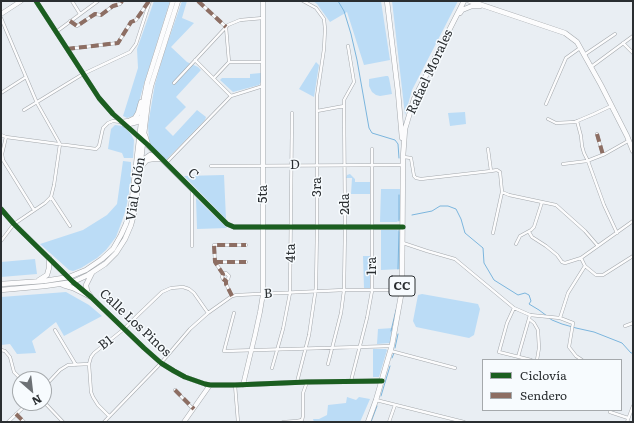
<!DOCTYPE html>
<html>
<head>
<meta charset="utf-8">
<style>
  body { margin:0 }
  #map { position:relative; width:634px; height:423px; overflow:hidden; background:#e9eef3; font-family:Literata,serif }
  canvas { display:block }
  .frame { position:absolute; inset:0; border:2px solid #2a2e31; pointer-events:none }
  .legend { position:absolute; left:482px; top:359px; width:140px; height:52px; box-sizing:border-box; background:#f7fbfe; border:1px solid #a5a9ac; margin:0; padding:5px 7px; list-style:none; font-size:12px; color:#2a2e31 }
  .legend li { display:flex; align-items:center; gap:8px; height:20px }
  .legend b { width:20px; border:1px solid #a5a9ac }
  .north { position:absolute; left:12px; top:371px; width:40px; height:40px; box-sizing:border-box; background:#f7fbfe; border:1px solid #a5a9ac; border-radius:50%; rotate:152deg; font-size:11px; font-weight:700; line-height:16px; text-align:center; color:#2a2e31 }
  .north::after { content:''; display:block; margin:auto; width:14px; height:18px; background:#6d7175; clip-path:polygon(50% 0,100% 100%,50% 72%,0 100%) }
</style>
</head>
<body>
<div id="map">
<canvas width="634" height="423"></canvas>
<div class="frame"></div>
<ul class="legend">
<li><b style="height:5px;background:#1b5e20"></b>Ciclovía</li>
<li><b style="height:5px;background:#8d6e63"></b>Sendero</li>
</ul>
<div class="north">N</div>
</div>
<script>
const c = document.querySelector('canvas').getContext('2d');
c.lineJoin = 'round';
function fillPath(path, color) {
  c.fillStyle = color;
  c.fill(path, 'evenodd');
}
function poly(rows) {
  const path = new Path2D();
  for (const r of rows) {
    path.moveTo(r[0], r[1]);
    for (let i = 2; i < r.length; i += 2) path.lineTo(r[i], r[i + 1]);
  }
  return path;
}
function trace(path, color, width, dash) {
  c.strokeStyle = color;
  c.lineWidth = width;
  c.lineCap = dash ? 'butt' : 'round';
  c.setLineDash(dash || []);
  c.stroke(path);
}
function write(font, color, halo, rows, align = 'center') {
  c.font = font + ' Literata,serif';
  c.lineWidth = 3;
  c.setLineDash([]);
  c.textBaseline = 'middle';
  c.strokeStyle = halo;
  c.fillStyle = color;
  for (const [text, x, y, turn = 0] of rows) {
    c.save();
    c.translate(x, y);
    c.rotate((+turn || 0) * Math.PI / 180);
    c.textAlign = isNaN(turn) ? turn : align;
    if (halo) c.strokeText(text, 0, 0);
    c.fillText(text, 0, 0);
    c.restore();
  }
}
fillPath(poly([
  [154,1,170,1,143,87,136,113,133,116,127,118,123,116,138,68,137,49],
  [182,1,187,1,182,18,194,23,171,47,187,62,198,67,201,70,176,97,186,107,165,128,173,136,197,110,206,117,205,120,166,160,152,146,149,141,148,125,155,84,164,53],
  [313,1,381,1,390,60,364,65,347,12,330,22,317,4],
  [392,1,458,1,412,90,405,115],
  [316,62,319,65,314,97,299,89],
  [261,73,261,82,259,85,233,92,220,80,222,78,250,78,250,74],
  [386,76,388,76,389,78,392,94,380,96,376,95,372,92,369,86,369,79],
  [465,112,466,124,450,126,448,113],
  [115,125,123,126,131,134,134,140,133,158,124,158,122,153,108,149,111,129],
  [123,161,131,162,131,181,126,209,122,221,116,237,106,250,97,258,81,268,73,271,69,270,40,244,83,230,107,215,117,204],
  [350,174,355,179,355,182,370,182,370,194,351,194,352,178,346,178,347,175],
  [224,175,226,219,184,176],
  [381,189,400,189,400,219,397,222,380,222],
  [196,198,227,228,197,229],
  [381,230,397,230,400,232,401,269,381,270],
  [363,256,370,256,370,288,364,288],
  [35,259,37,274,1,277,1,262],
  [66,292,89,305,102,316,64,336,56,322,32,341,36,353,17,354,10,344,1,345,1,297],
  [422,294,478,304,480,309,474,335,469,338,416,327,413,321,418,295],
  [393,328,390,343,377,344,378,329],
  [373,349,386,349,387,350,379,377,373,377],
  [347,397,356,400,359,397,370,399,360,422,314,422,313,419,319,419,327,415,328,405,346,403]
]), '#bbdcf6');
trace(poly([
  [338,1,344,11,351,34,357,60,369,128,372,133,395,140,398,144,399,158],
  [412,215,432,211,440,206,448,206,456,209,461,219,465,233,483,248,484,263,494,280,518,295,525,293,529,295,531,301,529,304,539,310,547,316],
  [399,221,399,195],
  [398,269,399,230],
  [549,318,552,320,562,324,576,328,594,332,622,343,631,353,633,353],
  [391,331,396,310],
  [395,348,398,334],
  [392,358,394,353],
  [381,396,390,366],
  [371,422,377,406]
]), '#7bb5dd', 1);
const street = poly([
  [72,1,80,14],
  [198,1,226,27,229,62],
  [1,18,37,103,60,144,54,185,51,197],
  [70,21,77,26,95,14,101,15,113,6,120,4,122,1],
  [56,32,98,1],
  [623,43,633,53],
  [67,49,118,43,131,22,136,20,149,1],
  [584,55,615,34],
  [195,60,231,96],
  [591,67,633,36],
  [214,78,229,62,263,62],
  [174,83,228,25,240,20,263,18],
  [1,93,26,77],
  [546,104,566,58,580,48],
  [24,110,83,74,130,52,136,44,150,1],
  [317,111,344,106],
  [548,119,556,123,575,122,594,114,611,106],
  [577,121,581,136,582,146,584,153,588,161,604,205,617,233],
  [597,134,603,155],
  [1,135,6,137,96,149,99,146,103,128,108,123,113,121,121,122],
  [6,137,2,154,3,160,34,210],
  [488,149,491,171],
  [404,157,411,158,414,176,416,178,421,179,491,171,497,170,500,172,502,192,493,233],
  [166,163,231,96,263,86],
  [563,164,587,161,605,154,628,141],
  [211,166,403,165],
  [502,192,509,195,556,205,585,231,598,246],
  [51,197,70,226],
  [529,232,532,237,546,246,557,255,562,262,565,263,581,258,633,221],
  [1,241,14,224,45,203,51,197],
  [403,243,427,251,455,259,514,308,530,315,518,357],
  [516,244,520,236,531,230,534,227,542,202],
  [192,246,192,190],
  [581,258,585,266,596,275,603,275,633,256],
  [215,262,246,262],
  [223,274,226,273,229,276,228,279,226,281],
  [232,296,226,284,226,281,223,279,222,277,223,274,215,262,214,245,246,245],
  [514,308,507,323,499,352,531,360],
  [234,313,224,351,392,346],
  [530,315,560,318,573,323,569,347,576,356,582,360],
  [560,318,568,293,585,266],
  [529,319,534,323,538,330,539,348,537,360],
  [625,326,633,323],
  [55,330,76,365],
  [1,350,5,351,10,357,14,372,21,379],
  [391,351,455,368],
  [328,364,341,313,344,290,345,227,344,100,354,82,348,46],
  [272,368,283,329,290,293,292,113],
  [351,381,367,318,372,291,372,149],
  [297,382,309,335,316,287,317,227,317,96,324,49,325,29,324,19,316,8,303,1],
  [235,385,238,422],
  [44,387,60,370,68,365,89,364],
  [175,390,193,409],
  [376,400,464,422],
  [44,402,63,422],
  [610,412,628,418],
  [16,414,24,422],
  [109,416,98,405,93,397,91,392,89,364,91,357,94,353,124,329,139,314,162,292,171,288,183,287,189,289,194,293,208,313],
  [8,422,28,403],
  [104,422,161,363,190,329,208,313,232,296,237,295,344,290,402,290],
  [283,422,297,421,302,420,303,416,303,393,307,382],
  [389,422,395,405],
  [627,422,633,406]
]);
const secondary = poly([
  [36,1,99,98,113,114,140,138],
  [1,14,21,1],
  [145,143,227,224,234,227,403,227],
  [1,209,14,224,73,282,91,297,144,348,161,363,174,371,185,377,205,384,210,385,235,385,307,382,382,381],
  [243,385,255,335,260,312,263,294,263,1],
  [184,422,210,385]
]);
const primary = poly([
  [387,1,398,92,402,138],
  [470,1,565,33,577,42,601,85,627,136,633,151],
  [460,13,462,10,472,6,480,6],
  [122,122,129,121,135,118,138,113,141,102],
  [125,125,137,122,142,116],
  [145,135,148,145],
  [140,162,150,155,155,156,162,159],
  [140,168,147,160,153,159,159,159],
  [39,280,47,275,49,268,49,258],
  [1,284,44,281,69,277,86,270,102,259,113,249,121,235,126,224,131,207,144,98,147,83,173,1],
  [63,285,73,288,91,297],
  [1,290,45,286,73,282,88,275,105,264,116,253,125,239,131,225,135,210,148,101,151,86,178,1],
  [91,297,87,291,86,285,92,273],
  [368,422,376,400,392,345,402,290,403,157,405,129,414,99,464,1]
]);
trace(street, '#a4a8ac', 3.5);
trace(secondary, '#a4a8ac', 5);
trace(primary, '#a4a8ac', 5.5);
trace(street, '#fcfcfd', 2.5);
trace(secondary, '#fcfcfd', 4);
trace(primary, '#fcfcfd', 4.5);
trace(poly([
  [198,1,226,27],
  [70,21,77,26,95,14,101,15,113,6,120,4,122,1],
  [67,49,118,43,131,22,136,20,149,1],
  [597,134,603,155],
  [215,262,246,262],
  [232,296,226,284,226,281,223,279,222,277,223,274,215,262,214,245,246,245],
  [175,390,194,409],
  [16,414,24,422]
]), '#8d6e63', 4, [8, 4]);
trace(poly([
  [36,1,99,98,113,114,148,145,227,224,234,227,403,227],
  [1,209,14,224,73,282,91,297,144,348,161,363,174,371,185,377,205,384,210,385,235,385,307,382,382,381]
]), '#1b5e20', 5);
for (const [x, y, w] of [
  [402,286,26]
]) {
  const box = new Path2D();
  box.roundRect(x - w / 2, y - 10, w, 20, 3);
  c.fillStyle = '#f7fbfe';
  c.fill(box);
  trace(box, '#2a2e31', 1);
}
write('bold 12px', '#2a2e31', null, [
  ["CC",402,286]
]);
write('13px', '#2a2e31', '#f7fbfe', [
  ["Rafael Morales",430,72,-65],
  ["D",295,165,-1],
  ["C",193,174,44],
  ["3ra",317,187,-90],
  ["Vial Colón",136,189,-81],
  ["5ta",263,194,-90],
  ["2da",345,204,-90],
  ["4ta",291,253,-89],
  ["1ra",372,266,-90],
  ["B",268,294,-3],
  ["Calle Los Pinos",135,323,43],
  ["B1",106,343,-38]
]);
</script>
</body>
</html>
